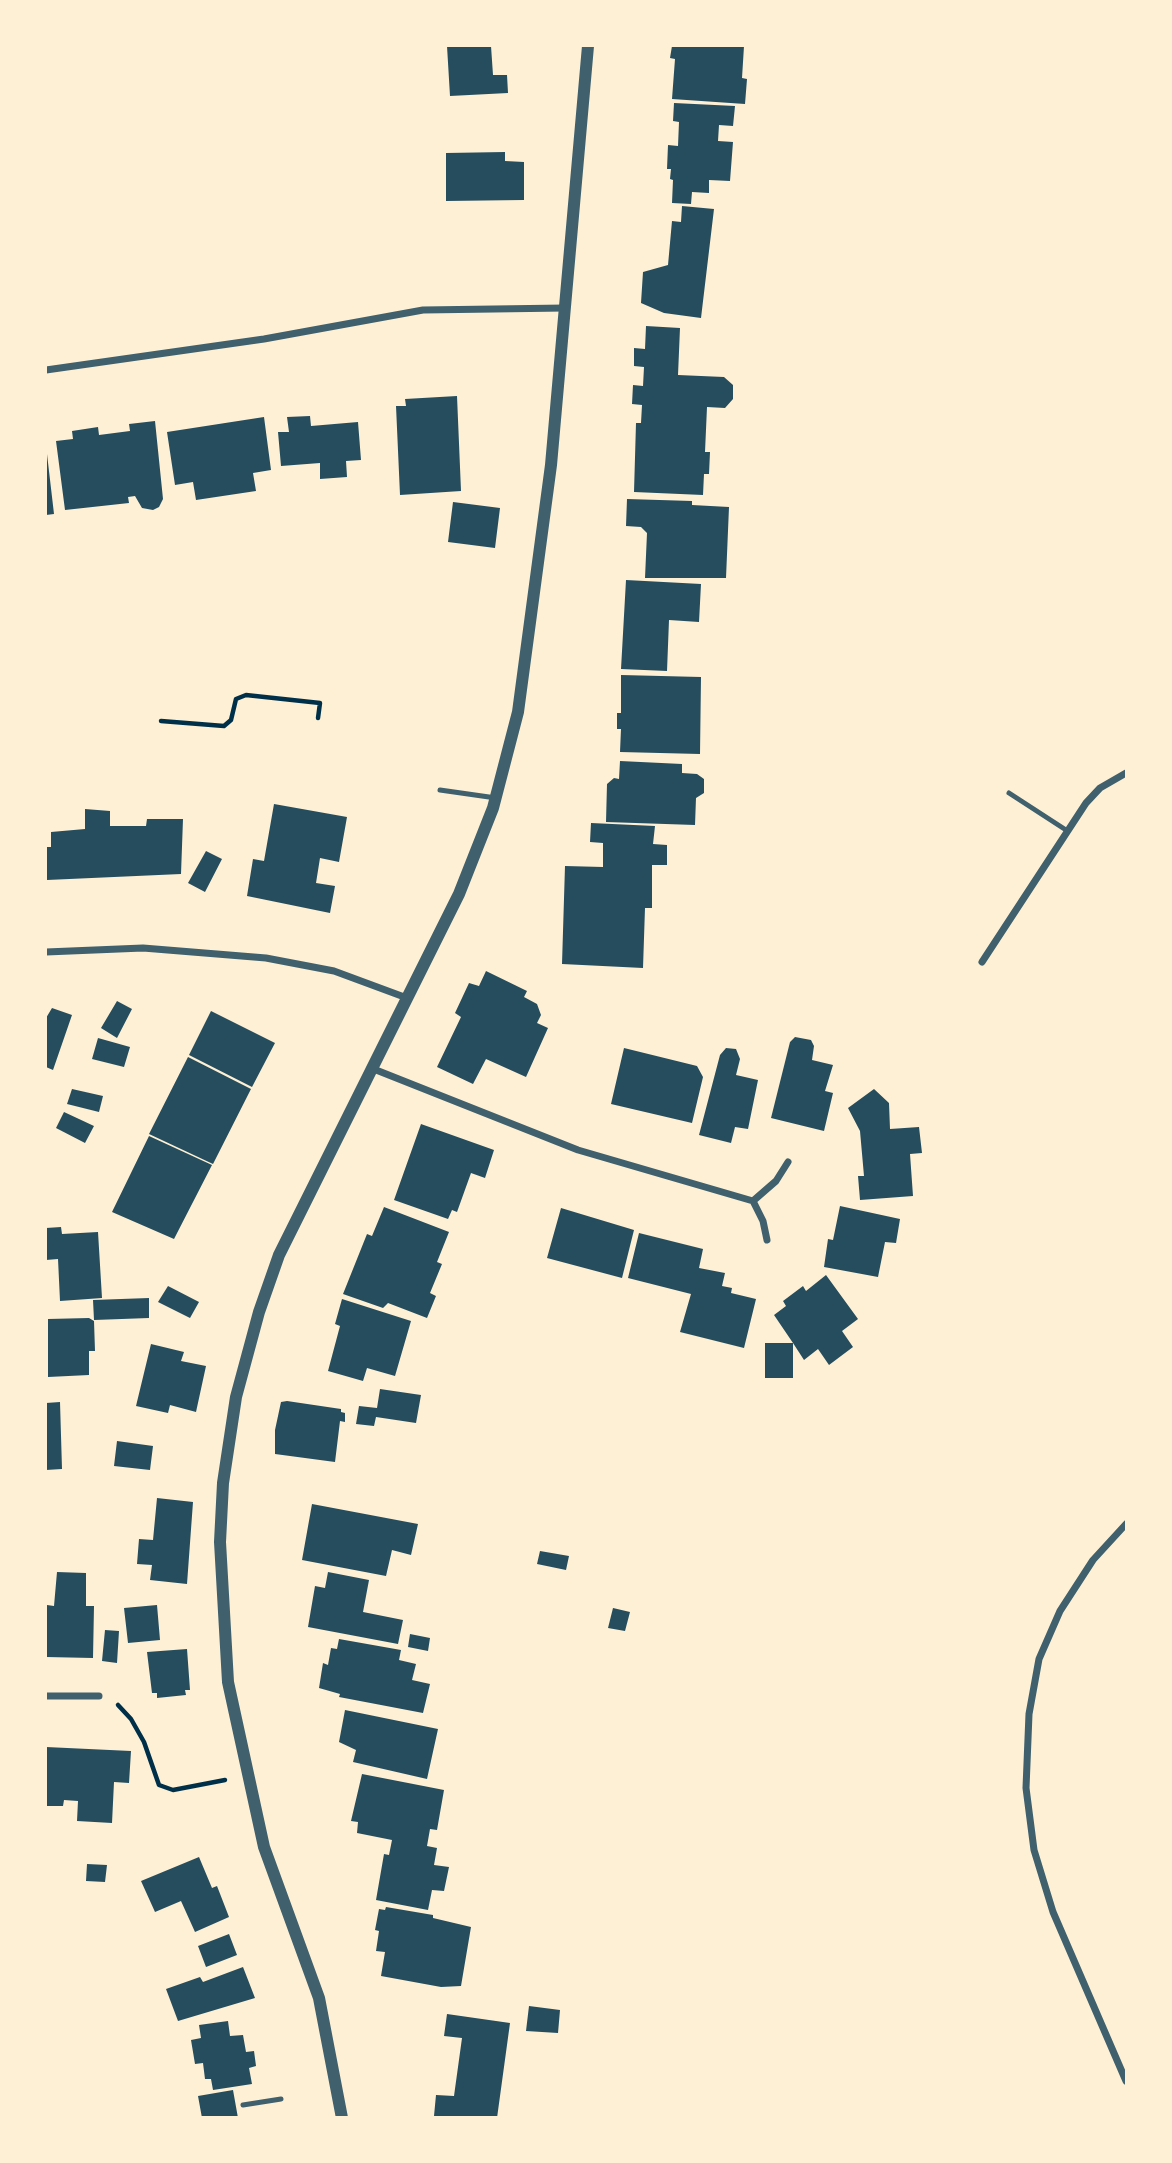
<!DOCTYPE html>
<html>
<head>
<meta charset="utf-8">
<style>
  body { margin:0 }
  #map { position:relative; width:1172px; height:2163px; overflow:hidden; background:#fdf0d5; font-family:"Noto Serif",serif }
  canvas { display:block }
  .frame { position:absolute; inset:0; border:47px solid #fdf0d5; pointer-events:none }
</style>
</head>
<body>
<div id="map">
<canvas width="1172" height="2163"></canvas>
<div class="frame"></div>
</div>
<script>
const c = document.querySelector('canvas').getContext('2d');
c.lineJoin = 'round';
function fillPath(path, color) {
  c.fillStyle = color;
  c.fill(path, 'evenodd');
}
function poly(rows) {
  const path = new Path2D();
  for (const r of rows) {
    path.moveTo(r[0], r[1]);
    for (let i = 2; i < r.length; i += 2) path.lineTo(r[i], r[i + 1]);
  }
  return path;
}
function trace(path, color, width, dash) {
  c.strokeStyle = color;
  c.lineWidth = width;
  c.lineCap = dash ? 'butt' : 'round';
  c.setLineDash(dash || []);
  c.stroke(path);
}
fillPath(poly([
  [447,46,491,46,493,75,507,75,508,93,450,96],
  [672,46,744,46,742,78,747,79,745,104,672,99,675,59,670,58],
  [674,103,735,106,733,126,719,125,718,141,733,142,730,181,709,180,709,193,692,192,691,204,672,203,673,180,670,179,671,169,667,169,668,145,678,146,679,122,673,121],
  [505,152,505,161,524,162,524,200,446,201,446,153],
  [682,206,714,209,701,318,664,313,641,303,643,272,668,265,672,221,681,222],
  [646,326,680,328,678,375,724,377,733,385,733,399,725,408,707,407,705,452,710,452,709,474,704,474,703,495,634,492,636,423,641,423,642,405,632,404,633,385,643,386,644,367,634,366,634,348,645,349],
  [457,396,461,491,400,495,396,406,406,406,405,399],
  [310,416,311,426,358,422,361,460,346,461,347,477,320,479,320,463,281,466,278,432,289,432,287,417],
  [264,417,271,470,253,473,256,491,196,500,193,482,175,485,167,432],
  [155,421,163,499,159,507,153,510,142,508,135,496,128,497,129,503,65,510,56,441,73,439,72,431,98,427,99,435,130,431,129,424],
  [47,454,54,514,46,515,46,455],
  [627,499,692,501,692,505,729,507,726,578,645,578,647,533,641,527,626,526],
  [453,502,500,508,495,548,448,542],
  [626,580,701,584,699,622,669,620,667,671,621,669],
  [621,675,701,677,700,754,620,752,621,729,617,729,617,713,621,713],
  [620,761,682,764,682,773,697,774,704,779,704,793,696,798,695,825,606,822,607,784,614,778,619,779],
  [274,804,347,817,339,862,320,858,316,883,335,886,330,913,247,896,253,859,264,861],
  [85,809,110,811,110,826,146,826,147,819,183,819,181,874,47,880,47,847,51,847,51,832,85,829],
  [591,823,655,826,653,844,667,845,667,865,652,865,652,908,645,908,643,968,562,964,565,866,603,867,603,843,590,842],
  [206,851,222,859,205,892,188,883],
  [486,971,527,991,524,997,537,1004,541,1015,537,1023,548,1028,526,1077,486,1059,473,1084,437,1067,461,1017,455,1013,469,983,479,986],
  [117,1001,132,1009,117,1038,101,1028],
  [52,1008,72,1015,53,1070,46,1067,46,1018],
  [211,1011,275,1043,252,1087,189,1055],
  [795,1037,811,1040,814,1046,812,1060,833,1065,825,1091,833,1093,824,1131,771,1118,790,1042],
  [98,1038,130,1047,124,1067,92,1059],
  [624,1048,697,1066,703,1077,692,1123,611,1104],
  [726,1048,736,1049,740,1059,736,1075,758,1080,748,1129,735,1127,731,1143,699,1135,720,1055],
  [188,1057,251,1089,213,1164,149,1134],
  [72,1089,103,1096,99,1112,67,1104],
  [874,1089,889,1103,890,1129,919,1127,922,1153,910,1154,913,1196,860,1200,858,1176,864,1176,860,1131,848,1108],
  [64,1112,94,1126,85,1143,56,1128],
  [421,1124,494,1150,485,1178,471,1173,457,1212,452,1210,448,1219,394,1200],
  [149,1136,212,1165,174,1239,112,1212],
  [840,1206,900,1219,896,1243,885,1242,878,1277,824,1267,828,1239,833,1240],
  [384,1207,449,1232,437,1262,442,1264,430,1293,436,1296,427,1318,388,1303,383,1308,343,1294,367,1234,372,1236],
  [561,1208,634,1230,622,1278,547,1258],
  [61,1227,62,1234,98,1232,102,1298,60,1301,58,1259,46,1260,46,1228],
  [639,1233,703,1249,699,1268,725,1273,722,1286,732,1288,731,1293,756,1299,744,1348,680,1332,691,1294,628,1278],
  [826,1275,858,1319,842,1331,853,1347,829,1365,818,1349,804,1360,793,1343,793,1378,765,1378,765,1343,793,1343,774,1315,786,1306,783,1301,803,1286,806,1291],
  [168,1286,199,1302,190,1318,158,1302],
  [149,1298,149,1318,94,1320,93,1300],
  [342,1299,411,1321,395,1376,367,1368,363,1381,328,1371,340,1326,335,1324],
  [89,1318,94,1321,95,1351,89,1351,89,1375,48,1377,48,1319],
  [151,1344,184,1352,181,1361,206,1366,196,1412,170,1405,168,1413,136,1406],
  [380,1389,421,1395,416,1423,376,1417,374,1426,356,1424,359,1406,377,1408],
  [287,1401,341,1409,341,1412,345,1413,345,1422,340,1421,335,1462,275,1454,275,1430,281,1402],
  [60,1402,62,1469,46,1470,46,1403],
  [117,1441,153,1446,150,1470,114,1466],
  [157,1498,193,1502,187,1584,150,1580,152,1565,137,1564,139,1539,153,1540],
  [312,1504,418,1524,411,1555,392,1550,386,1576,302,1560],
  [540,1551,569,1556,566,1570,537,1564],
  [57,1572,86,1573,86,1606,94,1606,93,1658,46,1657,47,1605,54,1606],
  [328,1572,369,1580,363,1612,403,1620,398,1644,308,1627,315,1586,325,1588],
  [157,1605,160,1640,128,1643,124,1608],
  [613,1608,630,1612,625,1631,608,1628],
  [105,1630,119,1631,117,1663,102,1661],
  [410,1634,430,1638,428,1651,408,1647],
  [339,1639,401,1650,399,1660,416,1664,412,1680,430,1684,423,1713,339,1697,340,1694,319,1688,323,1663,328,1665,331,1648,337,1649],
  [187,1649,190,1690,185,1690,186,1695,157,1698,157,1693,152,1693,147,1652],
  [345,1710,438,1729,427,1779,353,1762,356,1750,339,1742],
  [46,1747,131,1751,129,1783,114,1782,112,1823,77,1821,78,1801,64,1800,63,1806,46,1806],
  [362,1774,444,1790,437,1830,430,1829,427,1846,437,1848,434,1865,449,1867,444,1891,432,1890,428,1910,376,1900,384,1854,389,1855,392,1840,357,1833,358,1822,351,1821],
  [199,1857,212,1888,217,1886,229,1917,195,1932,181,1901,155,1912,141,1881],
  [87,1864,107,1865,105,1882,86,1881],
  [386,1907,433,1915,433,1918,471,1927,461,1986,441,1987,381,1976,385,1952,376,1951,379,1931,375,1930,379,1909,385,1910],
  [229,1934,237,1955,206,1967,198,1946],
  [243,1967,255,1998,178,2021,166,1989,200,1977,203,1982],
  [529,2006,560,2010,558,2033,526,2031],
  [447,2014,510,2023,497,2118,434,2116,436,2095,454,2096,462,2038,444,2036],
  [228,2021,230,2036,243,2035,246,2052,254,2051,256,2066,249,2068,252,2084,213,2090,211,2079,205,2079,203,2063,195,2064,191,2040,201,2038,199,2025],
  [233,2090,238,2118,202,2118,198,2096]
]), '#264d5e');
trace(poly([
  [161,721,224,726,231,720,236,699,246,695,320,703,318,718],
  [118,1705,131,1719,144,1742,159,1785,173,1790,225,1780]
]), '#003049', 4.5);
trace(poly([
  [440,790,496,798],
  [1009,793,1066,830],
  [243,2105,281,2099]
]), '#3f606c', 5);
trace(poly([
  [46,370,264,339,423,310,565,308],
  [46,952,143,948,266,958,334,971,407,998],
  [982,962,1086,803,1100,788,1126,773],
  [371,1068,578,1150,753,1201],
  [753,1201,776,1181,788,1162],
  [753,1201,763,1221,767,1240],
  [1126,1524,1093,1560,1060,1611,1039,1659,1029,1714,1026,1788,1034,1850,1053,1912,1126,2081],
  [46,1696,99,1696]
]), '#3f606c', 7);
trace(poly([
  [342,2118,319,1998,264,1847,228,1682,220,1542,223,1483,236,1397,259,1312,279,1255,459,894,493,808,518,712,551,465,588,46]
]), '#3f606c', 12);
</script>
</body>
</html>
